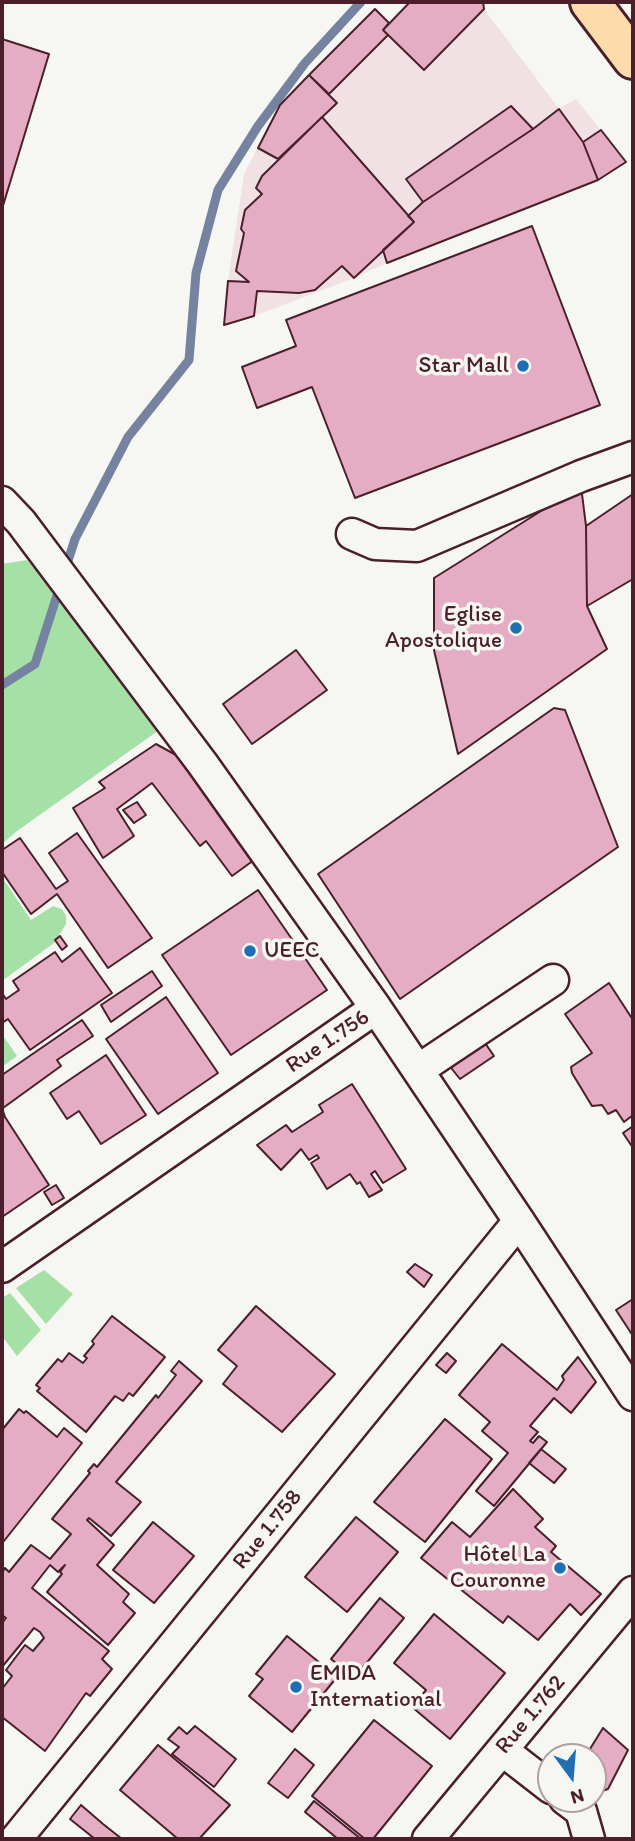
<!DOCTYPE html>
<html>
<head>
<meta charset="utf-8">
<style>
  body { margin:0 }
  #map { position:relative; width:635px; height:1841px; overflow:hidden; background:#f6f6f2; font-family:Itim,sans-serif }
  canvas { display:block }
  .frame { position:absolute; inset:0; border:4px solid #4a1f2b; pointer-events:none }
  .north { position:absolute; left:537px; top:1743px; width:70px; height:70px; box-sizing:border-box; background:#f6f6f2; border:2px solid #b1a0a2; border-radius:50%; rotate:164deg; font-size:19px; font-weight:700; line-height:28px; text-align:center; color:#4a1f2b }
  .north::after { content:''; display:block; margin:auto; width:24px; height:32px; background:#1f6fb2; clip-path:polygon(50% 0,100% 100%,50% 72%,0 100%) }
</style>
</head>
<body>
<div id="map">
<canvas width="635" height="1841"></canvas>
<div class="frame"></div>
<div class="north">N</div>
</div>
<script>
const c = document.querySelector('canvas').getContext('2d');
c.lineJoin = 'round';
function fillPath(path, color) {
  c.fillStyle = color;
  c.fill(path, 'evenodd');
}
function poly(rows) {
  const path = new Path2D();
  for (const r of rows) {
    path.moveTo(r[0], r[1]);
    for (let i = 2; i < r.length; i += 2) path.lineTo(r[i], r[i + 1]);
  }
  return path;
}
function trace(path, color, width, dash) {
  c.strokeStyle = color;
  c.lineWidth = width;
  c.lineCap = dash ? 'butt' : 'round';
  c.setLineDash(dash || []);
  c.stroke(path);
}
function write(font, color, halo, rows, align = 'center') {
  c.font = font + ' Itim,sans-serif';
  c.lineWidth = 7;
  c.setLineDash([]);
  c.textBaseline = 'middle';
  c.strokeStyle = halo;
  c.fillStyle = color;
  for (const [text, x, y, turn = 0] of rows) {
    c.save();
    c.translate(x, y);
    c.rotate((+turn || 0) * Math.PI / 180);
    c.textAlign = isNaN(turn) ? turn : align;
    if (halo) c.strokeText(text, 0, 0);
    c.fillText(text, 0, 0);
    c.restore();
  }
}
fillPath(poly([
  [410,2,483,2,484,9,559,109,576,99,626,162,598,180,387,263,354,278,254,316,224,325,228,281,244,174,280,105,375,9,389,23]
]), '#f1e0e4');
fillPath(poly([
  [27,560,108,644,162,728,17,831,2,844,2,564],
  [2,877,31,920,53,906,62,909,66,916,66,924,54,943,2,981],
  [2,1034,17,1056,2,1067],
  [44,1270,73,1294,46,1324,16,1288],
  [10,1293,41,1330,17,1356,2,1336,2,1298]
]), '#a5e0a6');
trace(poly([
  [65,570,75,539,128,437,189,360,196,273,218,190,258,126,305,63,361,2],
  [2,685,35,664,60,586]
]), '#7583a1', 9);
const building = poly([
  [410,2,483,2,484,9,424,70,383,30,410,2],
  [375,9,389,23,383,30,388,35,329,94,309,75,375,9],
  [2,39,49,54,2,209,2,39],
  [309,75,337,103,278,159,258,148,280,105,309,75],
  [511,106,533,129,423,202,406,179,511,106],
  [559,109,583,142,598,180,387,263,383,250,414,222,408,216,423,202,533,129,559,109],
  [322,117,414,222,354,278,342,266,315,290,299,293,257,291,254,316,224,325,228,281,249,282,236,271,244,233,241,229,245,210,262,194,256,188,262,176,322,117],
  [601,130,626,162,598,180,583,142,601,130],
  [532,226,600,405,355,498,312,387,257,408,242,367,296,346,286,320,532,226],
  [581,486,586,526,587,606,607,649,458,754,434,650,434,578,581,486],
  [633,494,633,579,587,606,586,526,633,494],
  [296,650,327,690,252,744,223,704,296,650],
  [554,708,565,710,618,847,400,999,318,874,554,708],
  [156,744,176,755,254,860,232,876,206,841,200,846,152,783,117,809,134,836,103,858,73,808,105,788,99,782,156,744],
  [137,802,146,815,134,823,123,810,137,802],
  [77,833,152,938,108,968,57,894,31,914,2,872,2,850,20,838,56,889,68,881,49,853,77,833],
  [258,890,327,990,231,1055,162,955,258,890],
  [60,936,67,946,62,950,55,940,60,936],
  [80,948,112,993,30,1050,8,1019,2,1023,2,993,6,999,19,990,13,981,55,952,62,962,80,948],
  [152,971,162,986,111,1022,101,1005,152,971],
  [609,983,633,1020,633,1115,624,1122,616,1110,608,1114,602,1105,592,1106,572,1073,571,1067,592,1053,565,1014,609,983],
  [166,997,218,1073,158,1114,106,1039,166,997],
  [82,1020,93,1036,57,1060,61,1066,3,1108,2,1106,2,1075,82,1020],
  [483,1040,494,1056,460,1079,448,1064,483,1040],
  [106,1055,146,1115,101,1144,79,1111,67,1119,50,1093,106,1055],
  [352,1084,406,1169,383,1183,375,1171,371,1174,382,1190,369,1197,360,1182,357,1184,350,1174,327,1189,311,1163,319,1158,317,1155,309,1160,301,1149,281,1170,257,1145,286,1125,292,1132,323,1112,319,1105,352,1084],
  [2,1111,3,1111,5,1117,49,1185,2,1217,2,1111],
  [633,1126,633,1148,623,1133,633,1126],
  [56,1185,64,1198,52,1205,44,1192,56,1185],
  [415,1264,432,1275,424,1287,407,1272,415,1264],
  [633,1299,633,1336,616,1310,633,1299],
  [256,1306,335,1374,282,1432,223,1384,237,1366,218,1350,256,1306],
  [112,1316,165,1357,133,1396,129,1393,123,1401,115,1396,86,1432,37,1391,40,1388,36,1385,58,1359,62,1362,69,1353,83,1363,87,1358,84,1356,94,1344,92,1341,112,1316],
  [502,1344,557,1390,564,1380,562,1376,578,1357,596,1382,571,1413,554,1398,530,1426,538,1432,530,1441,533,1443,539,1436,547,1442,494,1506,476,1491,508,1453,482,1431,490,1422,459,1395,502,1344],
  [447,1353,456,1361,446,1373,436,1365,447,1353],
  [179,1361,202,1381,116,1482,141,1502,111,1536,89,1518,87,1520,114,1545,97,1565,129,1594,123,1602,135,1613,108,1645,47,1592,62,1574,60,1572,65,1565,58,1572,50,1565,32,1588,109,1651,102,1659,112,1669,90,1696,86,1693,45,1751,2,1717,2,1689,12,1676,6,1670,25,1645,33,1651,44,1638,40,1632,34,1628,2,1667,2,1623,6,1618,2,1615,2,1573,5,1568,9,1572,31,1545,50,1559,71,1534,52,1519,90,1473,88,1471,94,1464,97,1467,156,1395,158,1398,176,1375,171,1371,179,1361],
  [19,1409,24,1413,26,1411,57,1437,64,1428,82,1443,4,1541,2,1539,2,1430,19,1409],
  [445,1419,492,1459,425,1542,374,1502,445,1419],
  [541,1449,566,1469,554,1483,529,1463,541,1449],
  [513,1489,543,1519,535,1527,556,1546,551,1552,601,1594,581,1615,570,1604,538,1640,508,1616,503,1623,421,1558,452,1522,470,1537,513,1489],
  [356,1517,398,1552,347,1612,305,1577,356,1517],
  [153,1522,194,1556,154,1603,113,1570,153,1522],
  [380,1598,404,1618,354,1678,331,1659,380,1598],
  [434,1614,505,1673,450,1739,412,1707,426,1690,394,1663,434,1614],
  [287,1636,337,1677,292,1732,249,1696,263,1679,256,1674,287,1636],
  [374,1720,432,1766,373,1839,365,1839,312,1796,374,1720],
  [195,1726,236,1759,214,1787,172,1754,179,1747,168,1739,179,1727,187,1734,195,1726],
  [603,1728,628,1750,608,1789,593,1794,593,1757,585,1757,603,1728],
  [158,1745,230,1805,199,1839,178,1839,120,1790,158,1745],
  [295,1749,314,1765,288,1798,268,1783,295,1749],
  [314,1801,361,1839,338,1839,305,1812,314,1801],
  [81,1805,103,1824,122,1839,95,1839,70,1819,81,1805]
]);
fillPath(building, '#e5adc3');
trace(building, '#4a1f2b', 2);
const minor = poly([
  [2,502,21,522,202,763,376,1008],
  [352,534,375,544,417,546,581,476,633,457],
  [418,1070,553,980],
  [2,1267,376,1008,519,1221,633,1395],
  [502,1750,551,1788],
  [565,1799,581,1811,589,1839],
  [16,1839,519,1221],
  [428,1839,633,1592]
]);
const major = poly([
  [590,2,633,59]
]);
trace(minor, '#4a1f2b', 35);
trace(major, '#4a1f2b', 44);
trace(minor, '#f6f6f2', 30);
trace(major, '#fddcac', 38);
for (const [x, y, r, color] of [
  [523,366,7,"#1f6fb2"],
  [516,628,7,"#1f6fb2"],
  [250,951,7,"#1f6fb2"],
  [560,1568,7,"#1f6fb2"],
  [296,1687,7,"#1f6fb2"]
]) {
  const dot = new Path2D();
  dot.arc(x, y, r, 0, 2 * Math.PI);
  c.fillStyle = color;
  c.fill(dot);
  trace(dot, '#f6f6f2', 2.5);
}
write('23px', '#4a1f2b', '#f6f6f2', [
  ["Star Mall",509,366],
  ["Eglise",502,615],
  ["Apostolique",502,641],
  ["UEEC",264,951,"left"],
  ["Hôtel La",546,1555],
  ["Couronne",546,1581],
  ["EMIDA",310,1674,"left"],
  ["International",310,1700,"left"]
], 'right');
write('23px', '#4a1f2b', '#f6f6f2', [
  ["Rue 1.756",328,1042,-34],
  ["Rue 1.758",268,1530,-51],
  ["Rue 1.762",531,1715,-50]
]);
</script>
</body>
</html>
